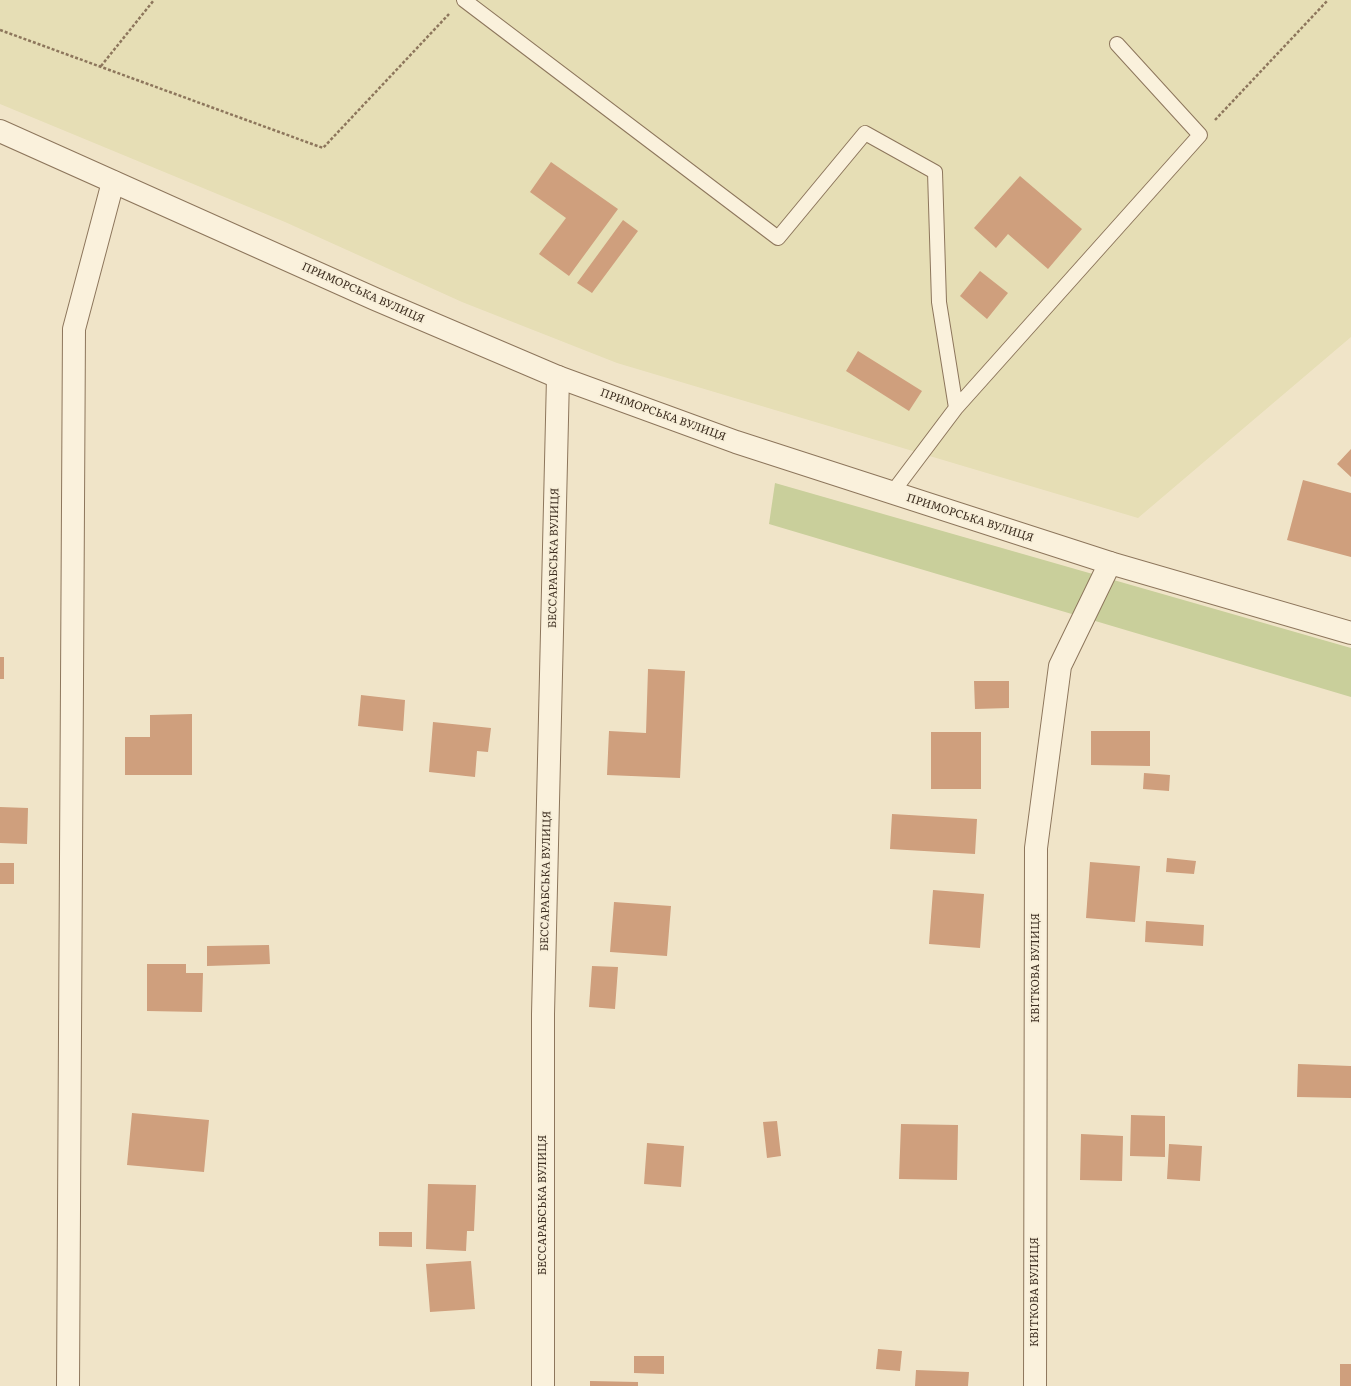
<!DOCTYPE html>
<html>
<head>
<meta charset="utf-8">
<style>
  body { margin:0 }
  canvas { display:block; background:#f0e4c8 }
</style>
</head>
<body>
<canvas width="1351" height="1386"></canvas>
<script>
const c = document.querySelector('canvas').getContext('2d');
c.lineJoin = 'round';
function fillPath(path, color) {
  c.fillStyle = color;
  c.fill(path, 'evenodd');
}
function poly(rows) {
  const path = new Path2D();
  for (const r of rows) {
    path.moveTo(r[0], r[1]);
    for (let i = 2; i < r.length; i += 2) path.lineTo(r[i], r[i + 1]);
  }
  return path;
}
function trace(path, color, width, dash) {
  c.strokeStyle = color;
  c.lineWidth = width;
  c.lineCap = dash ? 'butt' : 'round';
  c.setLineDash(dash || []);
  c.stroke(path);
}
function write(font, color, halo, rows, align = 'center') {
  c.font = font + ' Literata,serif';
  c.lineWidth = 3.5;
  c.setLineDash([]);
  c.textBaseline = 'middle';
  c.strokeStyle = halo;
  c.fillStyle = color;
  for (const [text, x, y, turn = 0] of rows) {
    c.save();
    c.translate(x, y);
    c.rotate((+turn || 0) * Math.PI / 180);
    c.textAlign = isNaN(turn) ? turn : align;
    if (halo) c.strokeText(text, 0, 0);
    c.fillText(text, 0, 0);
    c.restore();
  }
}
fillPath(poly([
  [0,0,1351,0,1351,337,1138,518,617,363,462,302,285,222,0,104]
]), '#e6deb5');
fillPath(poly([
  [775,483,1351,648,1351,697,769,524]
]), '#c9cf9b');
fillPath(poly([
  [551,162,618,209,569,276,539,254,566,218,530,192],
  [1020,176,1082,229,1048,269,1008,234,996,248,974,228],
  [623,220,638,231,592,293,577,283],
  [980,271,1008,293,987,319,960,296],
  [858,351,922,391,909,411,846,371],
  [1351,449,1351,477,1337,464],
  [1303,480,1351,493,1351,557,1287,540],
  [0,657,4,657,4,679,0,679],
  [648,669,685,671,680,778,607,775,609,731,646,733],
  [974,681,1009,681,1009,708,975,709],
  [361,695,405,700,403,731,358,726],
  [192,714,192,775,125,775,125,737,150,737,150,715],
  [433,722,491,728,488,752,477,751,475,777,429,772],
  [1091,731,1150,731,1150,766,1091,765],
  [931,732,981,732,981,789,931,789],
  [1144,773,1170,775,1169,791,1143,789],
  [0,807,28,808,27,844,0,843],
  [892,814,977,819,975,854,890,849],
  [1167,858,1196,861,1194,874,1166,872],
  [1090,862,1140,866,1135,922,1086,918],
  [0,863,14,863,14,884,0,884],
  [933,890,984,894,980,948,929,944],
  [614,902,671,906,667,956,610,952],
  [1146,921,1204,925,1203,946,1145,942],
  [269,945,270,964,207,966,207,946],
  [147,964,186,964,186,973,203,973,202,1012,147,1011],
  [592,966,618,967,615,1009,589,1007],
  [1298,1064,1351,1066,1351,1098,1297,1097],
  [132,1113,209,1120,204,1172,127,1165],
  [1131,1115,1165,1116,1165,1157,1130,1156],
  [777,1121,781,1156,767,1158,763,1122],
  [901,1124,958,1125,957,1180,899,1179],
  [1081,1134,1123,1136,1122,1181,1080,1180],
  [647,1143,684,1146,681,1187,644,1184],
  [1169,1144,1202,1146,1200,1181,1167,1179],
  [428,1184,476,1185,474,1231,467,1231,466,1251,426,1249],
  [379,1232,412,1232,412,1247,379,1246],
  [471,1261,475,1309,430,1312,426,1264],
  [878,1349,902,1351,900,1371,876,1369],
  [634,1356,664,1356,664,1374,634,1373],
  [1340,1364,1351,1364,1351,1386,1340,1386],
  [916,1370,969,1372,968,1386,915,1386],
  [590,1381,638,1382,638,1386,590,1386]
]), '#cf9f7d');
const service = poly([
  [464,0,778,238,865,133,935,172,939,302,956,408],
  [892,493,956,408,1200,135,1117,44]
]);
const minor = poly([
  [68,1386,74,329,113,182],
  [543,1386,543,1014,558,377],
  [1035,1386,1036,848,1060,666,1110,563]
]);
const tertiary = poly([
  [0,131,375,299,558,377,736,442,1110,563,1351,633]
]);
trace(service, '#8d765c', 16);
trace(minor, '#8d765c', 24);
trace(tertiary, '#8d765c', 24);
trace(poly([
  [0,30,323,148,449,14],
  [101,66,154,0],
  [1215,120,1328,0]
]), '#8d765c', 2.5, [3, 2]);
trace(service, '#faf1dc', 14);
trace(minor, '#faf1dc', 22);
trace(tertiary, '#faf1dc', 22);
write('11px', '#3d2e20', '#f7eed8', [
  ["ПРИМОРСЬКА ВУЛИЦЯ",363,293,24],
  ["ПРИМОРСЬКА ВУЛИЦЯ",663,415,20],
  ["ПРИМОРСЬКА ВУЛИЦЯ",970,518,18],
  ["БЕССАРАБСЬКА ВУЛИЦЯ",554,558,-89],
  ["БЕССАРАБСЬКА ВУЛИЦЯ",546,881,-89],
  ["КВІТКОВА ВУЛИЦЯ",1036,968,-90],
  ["БЕССАРАБСЬКА ВУЛИЦЯ",543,1205,-90],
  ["КВІТКОВА ВУЛИЦЯ",1035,1292,-90]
]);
</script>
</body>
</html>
